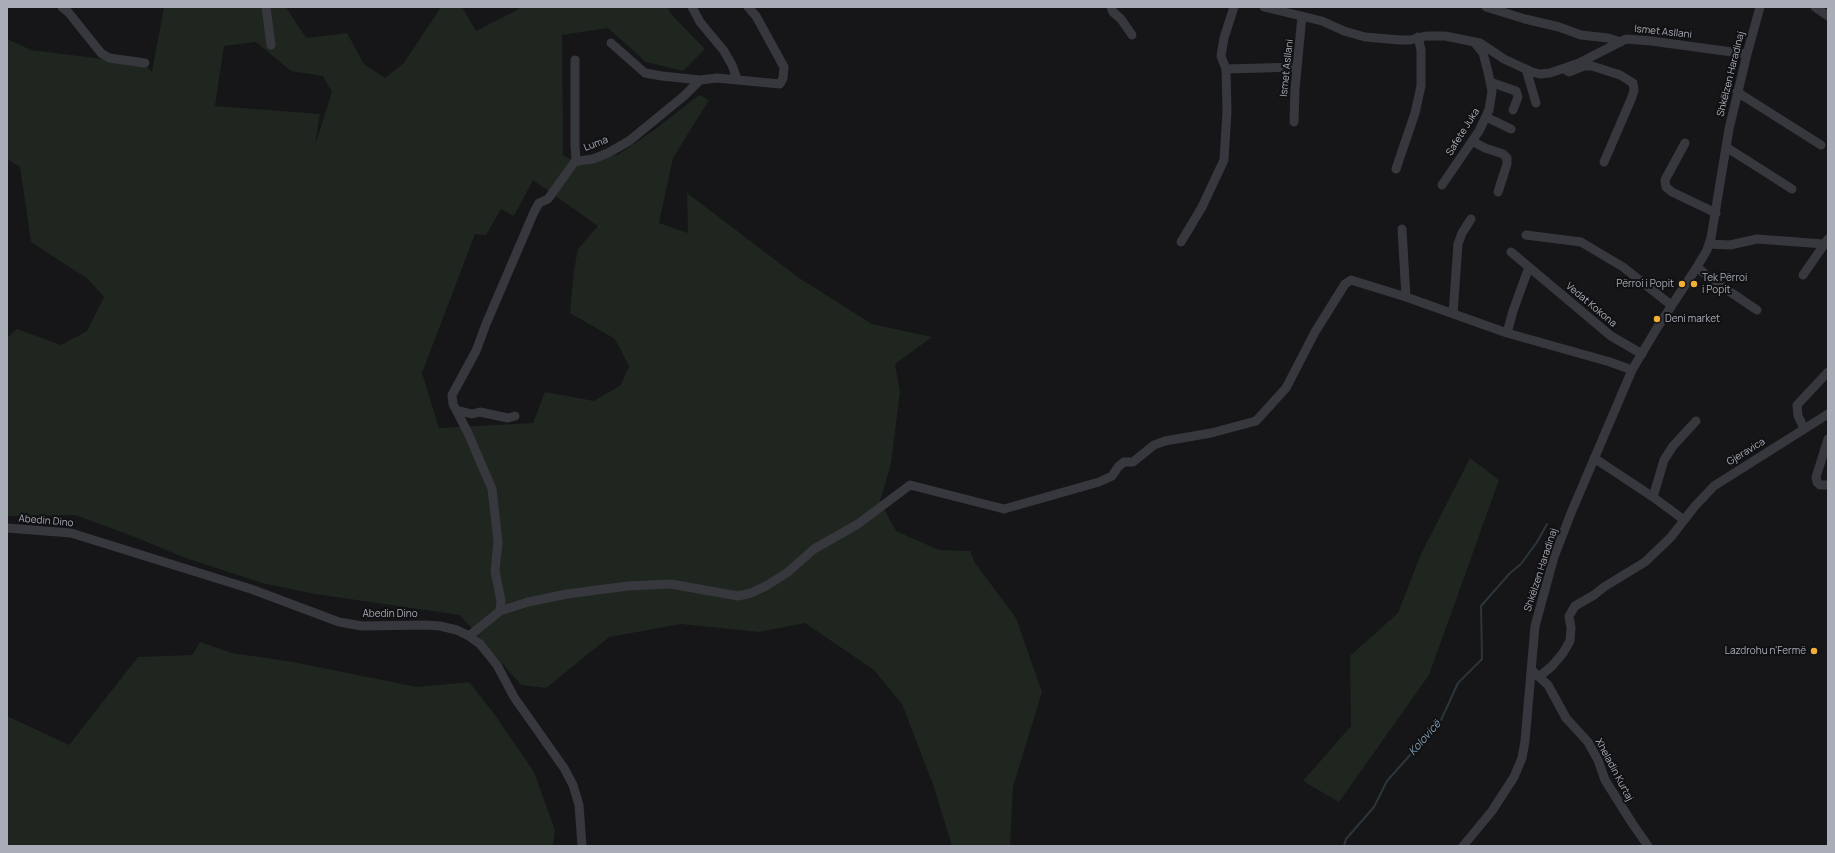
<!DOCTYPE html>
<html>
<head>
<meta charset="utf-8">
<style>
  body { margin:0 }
  #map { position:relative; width:1835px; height:853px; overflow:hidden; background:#161618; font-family:Manrope,sans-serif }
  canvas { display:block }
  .frame { position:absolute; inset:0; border:8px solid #a8adb8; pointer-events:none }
</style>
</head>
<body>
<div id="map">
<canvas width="1835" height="853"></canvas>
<div class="frame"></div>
</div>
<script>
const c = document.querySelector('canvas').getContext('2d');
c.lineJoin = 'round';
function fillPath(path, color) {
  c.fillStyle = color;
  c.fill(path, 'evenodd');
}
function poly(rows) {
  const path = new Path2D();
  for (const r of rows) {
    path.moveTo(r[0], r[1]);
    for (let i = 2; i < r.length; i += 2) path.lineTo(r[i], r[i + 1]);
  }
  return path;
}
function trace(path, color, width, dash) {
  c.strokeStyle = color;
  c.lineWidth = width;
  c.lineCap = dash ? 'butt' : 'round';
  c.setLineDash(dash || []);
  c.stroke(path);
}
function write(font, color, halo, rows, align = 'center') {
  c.font = font + ' Manrope,sans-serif';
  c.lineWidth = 4;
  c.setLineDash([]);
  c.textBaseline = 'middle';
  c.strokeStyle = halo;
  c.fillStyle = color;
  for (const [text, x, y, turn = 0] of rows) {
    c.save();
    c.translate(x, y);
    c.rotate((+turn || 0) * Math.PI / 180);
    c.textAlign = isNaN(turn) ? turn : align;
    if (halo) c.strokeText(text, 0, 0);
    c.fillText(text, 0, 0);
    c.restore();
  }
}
fillPath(poly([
  [164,7,286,7,306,38,347,33,364,64,385,78,404,63,441,7,462,7,476,31,519,9,519,7,668,7,671,14,705,49,683,71,646,62,608,28,562,35,563,155,582,166,619,154,657,128,699,95,709,100,673,158,659,223,688,233,687,193,799,278,872,324,932,337,895,364,900,392,891,464,880,501,896,531,939,550,970,551,975,563,1016,618,1042,692,1013,787,1010,846,952,846,934,787,902,704,874,670,805,623,759,632,681,624,609,637,546,688,521,685,460,615,315,594,262,583,183,557,135,537,75,515,7,516,7,338,17,329,61,345,87,331,104,297,88,279,31,242,20,167,7,159,7,39,31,50,144,64,152,72],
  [256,42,291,71,323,76,332,92,315,145,320,114,215,106,224,46],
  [533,180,598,226,578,249,574,270,570,313,615,339,629,366,621,385,594,401,545,392,533,423,439,428,422,373,475,234,486,235,501,209,514,216],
  [1470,458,1499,480,1429,675,1339,802,1303,781,1351,726,1350,656,1398,613,1421,554],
  [200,642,232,653,293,662,417,687,469,682,495,715,534,772,555,830,553,846,7,846,7,716,69,745,138,657,192,655]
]), '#1e261f');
trace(poly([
  [1344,846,1346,839,1374,807,1387,781,1441,720,1458,683,1482,659,1481,606,1510,573,1521,564,1537,542,1547,524]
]), '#2c353c', 2);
trace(poly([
  [62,7,69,13,101,53,109,58,145,63],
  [266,7,271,45],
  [692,7,700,22,724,51,732,65,737,79],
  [1111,7,1113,12,1121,19,1132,35],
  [1264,7,1322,21,1344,31,1365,37,1400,40,1410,40,1426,36,1445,36,1480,43,1504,59,1532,72,1540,74,1550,73,1579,63,1626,39,1651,41,1747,54],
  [1486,7,1525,19,1559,27,1581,35,1608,38,1621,42],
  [1815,7,1828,16],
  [611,43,645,73,662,76,700,80,717,78,780,84,783,78,784,67,756,16,748,7],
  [575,60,575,146,576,160,579,161,593,159,608,153,629,141,684,96,700,80],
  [1226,69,1297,67],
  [1526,69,1536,103],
  [1564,69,1569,72,1584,66,1592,66,1620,75,1633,83,1634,90,1632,97,1604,162],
  [1490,82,1516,91,1518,97,1513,110],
  [1737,92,1821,145],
  [1486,117,1511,129],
  [1294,122,1295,89,1302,16],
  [1472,141,1485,148,1503,154,1507,158,1507,164,1498,192],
  [1685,143,1665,180,1666,187,1672,192,1716,213],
  [1726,147,1792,189],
  [1396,169,1415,113,1421,86,1421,50,1418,37],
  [1442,185,1479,131,1489,110,1492,91,1488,72,1483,53,1474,42],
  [1402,229,1406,297],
  [1526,235,1581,242,1623,267,1671,305],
  [1181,242,1202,207,1224,160,1227,111,1226,69,1221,56,1224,38,1234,7],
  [1709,244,1730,245,1757,239,1824,244],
  [1511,252,1611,336,1642,354],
  [1697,267,1711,279,1757,310],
  [1803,275,1828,239],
  [1453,314,1458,244,1462,233,1471,219],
  [1507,333,1513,311,1529,267],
  [456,410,472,414,480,412,508,418,515,416],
  [1804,428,1798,416,1797,405,1828,372],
  [1828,439,1816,477,1817,482,1820,485,1828,485],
  [1594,458,1653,497,1684,520],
  [1653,497,1664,460,1673,446,1696,421],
  [7,528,71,533,251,589,339,622,362,626,426,625,440,626,457,630,469,636,480,644,497,665,514,697,564,768,573,785,579,805,582,846],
  [500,611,528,602,567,594,628,586,671,584,738,596,751,593,766,586,788,572,814,549,858,524,910,485,1004,509,1099,482,1112,476,1118,467,1124,462,1133,462,1154,445,1165,441,1211,433,1256,421,1286,388,1315,332,1345,284,1351,280,1406,297,1507,333,1610,362,1632,370],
  [469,636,500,611,501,601,495,571,498,542,492,489,468,433,453,404,452,395,476,351,486,324,534,212,539,203,548,199,576,160],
  [1534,672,1548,685,1566,718,1588,742,1598,760,1605,780,1632,823,1648,846],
  [1539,677,1552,666,1563,653,1570,641,1571,628,1569,616,1575,606,1594,595,1604,587,1645,562,1671,537,1695,506,1714,486,1828,414],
  [1463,846,1492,811,1514,777,1522,758,1525,741,1535,626,1554,557,1571,513,1632,370,1657,328,1697,267,1707,250,1711,238,1729,129,1747,54,1760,7]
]), '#37383d', 9);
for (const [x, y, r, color] of [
  [1682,284,4,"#f2b134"],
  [1694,284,4,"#f2b134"],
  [1657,319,4,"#f2b134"],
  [1814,651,4,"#f2b134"]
]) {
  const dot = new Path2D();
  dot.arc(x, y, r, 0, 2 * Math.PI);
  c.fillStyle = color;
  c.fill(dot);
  trace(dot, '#111113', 1.5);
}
write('10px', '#a8adb8', '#111113', [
  ["Ismet Asllani",1663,32,6],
  ["Ismet Asllani",1287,68,-84],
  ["Shkëlzen Haradinaj",1731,74,-76],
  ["Safete Juka",1463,132,-58],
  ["Luma",596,144,-21],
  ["Vedat Kokona",1591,305,40],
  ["Gjeravica",1746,452,-31],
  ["Abedin Dino",46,521,5],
  ["Shkëlzen Haradinaj",1541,570,-72],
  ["Abedin Dino",390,614],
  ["Xheladin Kurtaj",1614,770,62]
]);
write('10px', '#a8adb8', '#111113', [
  ["Tek Përroi",1702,278],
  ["i Popit",1702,290],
  ["Përroi i Popit",1674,284,"right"],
  ["Deni market",1665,319],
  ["Lazdrohu n’Fermë",1806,651,"right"]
], 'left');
write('italic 11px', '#7f9bb3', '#111113', [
  ["Kolovicë",1425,738,-49]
]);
</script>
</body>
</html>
